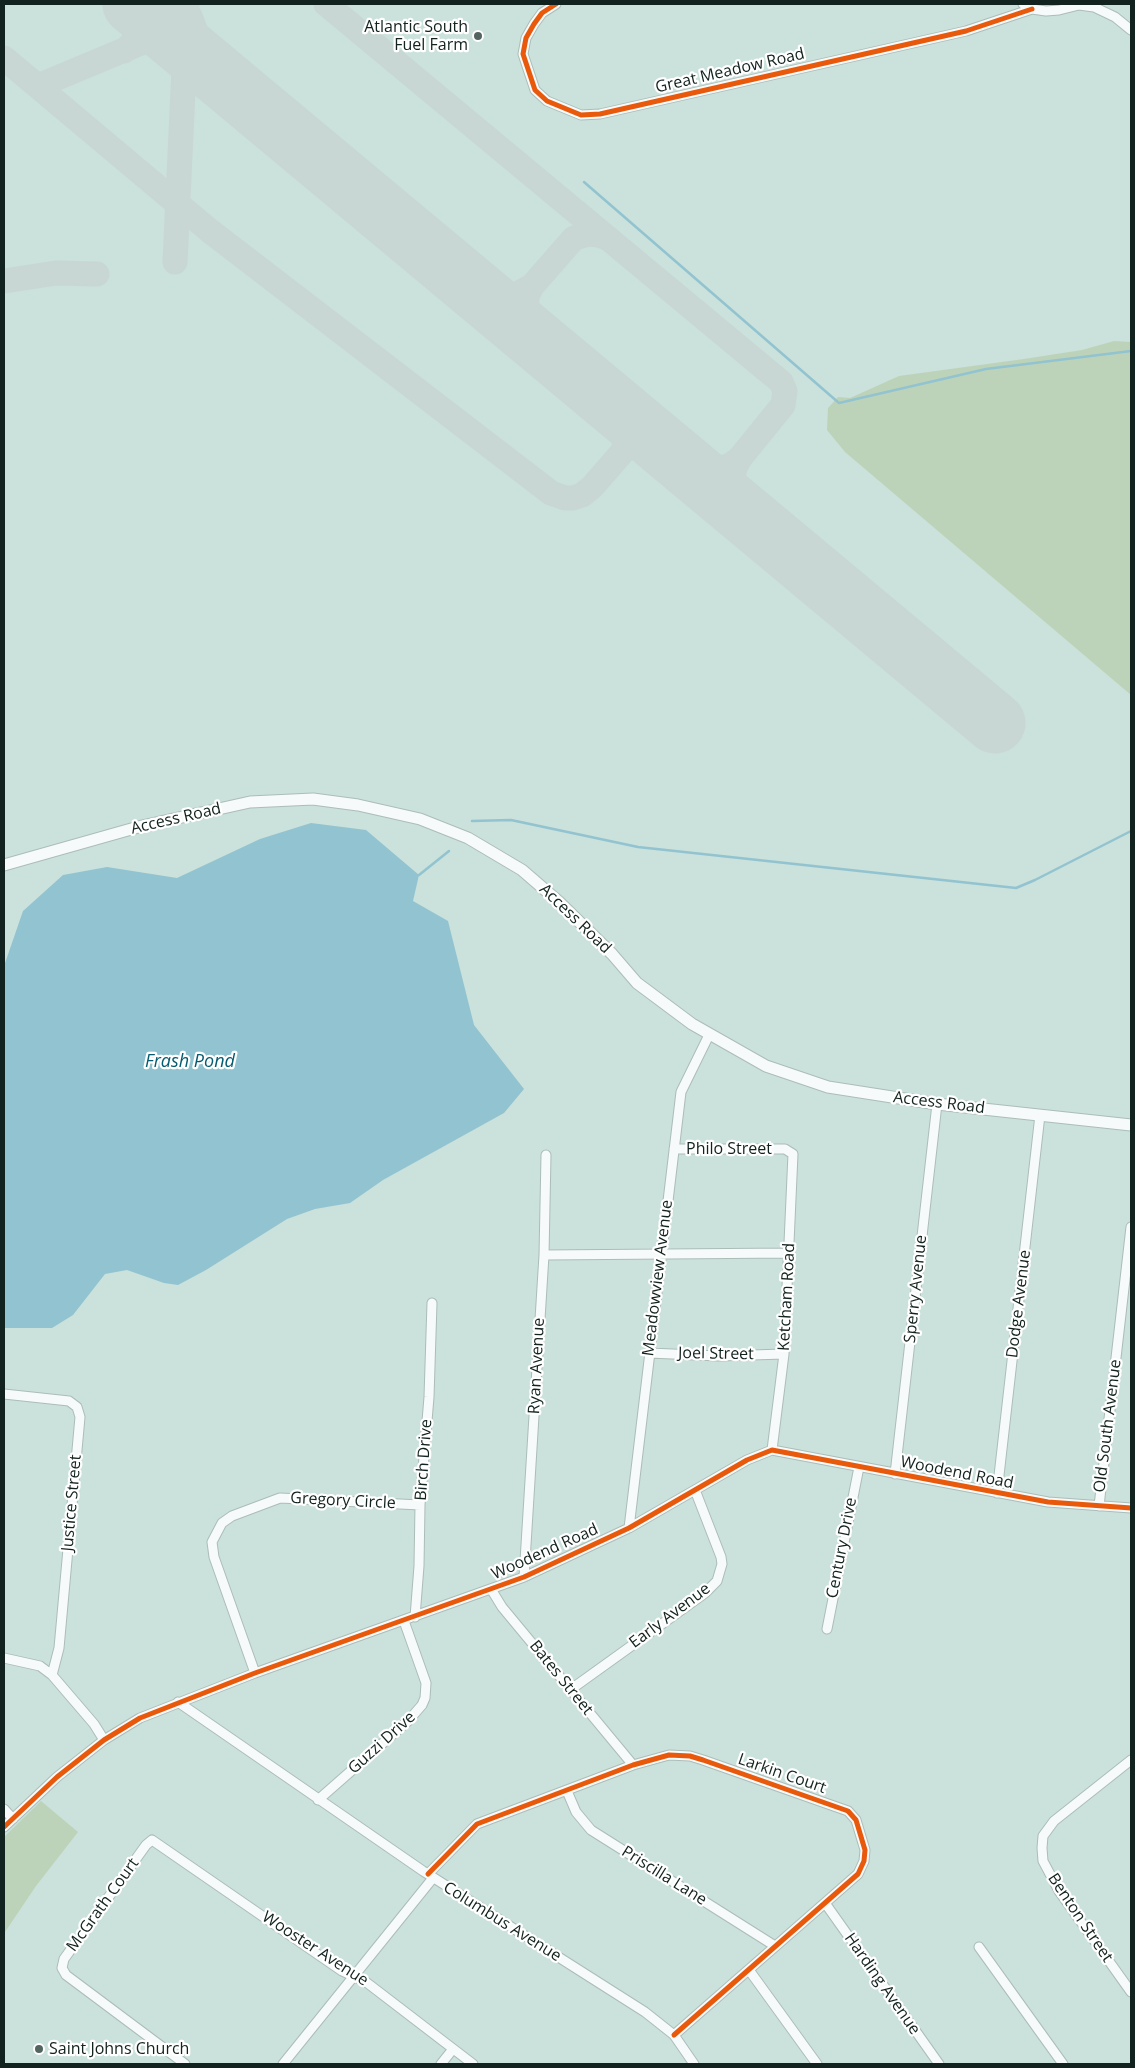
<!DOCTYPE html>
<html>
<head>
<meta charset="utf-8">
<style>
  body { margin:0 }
  #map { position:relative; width:1135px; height:2068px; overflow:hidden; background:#cbe1db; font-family:"Open Sans",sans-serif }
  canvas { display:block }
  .frame { position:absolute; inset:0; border:5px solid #12221e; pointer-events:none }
</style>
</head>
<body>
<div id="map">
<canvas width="1135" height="2068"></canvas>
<div class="frame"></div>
</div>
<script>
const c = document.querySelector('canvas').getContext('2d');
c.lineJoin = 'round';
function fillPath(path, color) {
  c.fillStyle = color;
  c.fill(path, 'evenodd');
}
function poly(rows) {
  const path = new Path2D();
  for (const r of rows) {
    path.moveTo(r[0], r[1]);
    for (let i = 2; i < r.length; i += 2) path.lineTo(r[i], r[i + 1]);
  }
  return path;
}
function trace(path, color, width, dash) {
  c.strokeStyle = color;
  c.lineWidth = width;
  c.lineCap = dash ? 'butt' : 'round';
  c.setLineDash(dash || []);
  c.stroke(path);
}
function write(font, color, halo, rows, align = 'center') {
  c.font = font + ' "Open Sans",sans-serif';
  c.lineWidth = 4.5;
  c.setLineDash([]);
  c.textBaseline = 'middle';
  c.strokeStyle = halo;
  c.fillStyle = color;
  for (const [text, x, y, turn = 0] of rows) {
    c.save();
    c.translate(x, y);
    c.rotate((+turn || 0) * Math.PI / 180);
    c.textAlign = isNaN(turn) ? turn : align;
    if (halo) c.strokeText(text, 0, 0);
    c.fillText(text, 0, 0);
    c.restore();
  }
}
fillPath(poly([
  [1114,341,1131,342,1131,695,845,452,827,430,828,408,838,397,850,398,899,376,1024,359,1082,350],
  [41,1801,78,1832,36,1886,5,1932,4,1837]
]), '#bdd3b9');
fillPath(poly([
  [311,823,366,830,419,875,413,901,448,921,474,1025,524,1089,504,1113,383,1180,350,1203,315,1209,287,1219,206,1270,178,1285,164,1283,127,1270,105,1274,73,1315,52,1328,4,1328,4,966,23,911,63,875,107,867,177,878,260,839]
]), '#92c3d0');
trace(poly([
  [584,182,839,403,986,369,1131,351],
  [472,821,511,820,638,847,1016,888,1035,880,1131,831],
  [419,875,449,851]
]), '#92c3d0', 2.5);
trace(poly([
  [326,4,781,382,785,391,783,405,740,458,729,466,713,470,686,465],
  [190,16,200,43,206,55,228,83],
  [124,51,134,41,139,26,137,15,131,4],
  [4,58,210,231,551,493,565,498,573,498,582,495,592,487,626,448,637,443,646,442,665,447],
  [38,86,148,40,168,24,181,4],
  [175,262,187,4],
  [4,281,56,273,97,274],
  [532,286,527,296,526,314,531,329,539,342],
  [473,287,489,295,508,297,514,296,532,286,574,238,589,234,599,235,609,239],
  [620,409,627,424,628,431,623,451],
  [740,458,735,468,732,483,734,493,743,512]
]), '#c8d7d3', 25);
trace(poly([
  [133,4,995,723]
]), '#c8d7d3', 61);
const minor = poly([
  [556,4,542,13,534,24,526,38,523,54,535,90,547,101,581,115,600,114,966,31,1032,9],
  [1023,4,1032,9,1046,11,1059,10,1079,5,1094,7,1115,17,1131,30],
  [674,1149,785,1149,793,1154,784,1354,772,1450],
  [544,1255,790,1253],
  [649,1353,719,1356,784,1354],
  [4,1394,69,1401,77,1407,80,1417,59,1648,52,1675],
  [895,1474,937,1104],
  [997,1493,1040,1115],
  [1099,1506,1131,1227],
  [629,1528,681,1092,709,1035],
  [524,1577,544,1255,546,1155],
  [491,1589,502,1607,633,1765],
  [415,1617,419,1566,420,1505,429,1397,432,1303],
  [827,1629,859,1467],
  [4,1658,40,1666,52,1675,94,1724,104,1740],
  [255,1673,214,1557,212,1542,222,1523,232,1516,280,1498,420,1505],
  [570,1690,705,1593,717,1581,722,1564,721,1557,695,1490],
  [178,1702,423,1871,645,2012,674,2035,694,2064],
  [1131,1760,1054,1821,1043,1836,1042,1848,1043,1861,1059,1891,1131,1992],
  [567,1791,576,1812,591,1830,775,1946],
  [318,1800,408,1721,422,1705,425,1698,426,1683,404,1621],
  [4,1809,13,1819],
  [4,1827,57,1777,104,1740,140,1718,255,1673,524,1577,629,1528,747,1460,772,1450,1048,1502,1131,1508],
  [428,1874,477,1824,633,1765,669,1755,690,1756,703,1760,848,1811,856,1820,865,1850,864,1861,858,1874,674,2035],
  [825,1903,939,2064],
  [979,1947,1063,2064],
  [749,1970,817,2064],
  [185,2064,66,1975,62,1968,64,1959,146,1845,152,1840,342,1971,366,1982,473,2064],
  [283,2064,433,1878],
  [441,2064,453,2049]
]);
const major = poly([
  [4,865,142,826,250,802,313,799,358,805,420,819,468,838,522,870,559,902,612,954,637,983,692,1024,766,1066,828,1087,937,1104,1131,1125]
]);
trace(minor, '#acbdb8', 11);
trace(major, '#acbdb8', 13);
trace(minor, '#f7fafa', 9);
trace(major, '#f7fafa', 11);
trace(poly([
  [556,4,542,13,534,24,526,38,523,54,535,90,547,101,581,115,600,114,966,31,1032,9],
  [4,1827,57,1777,104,1740,140,1718,255,1673,524,1577,629,1528,747,1460,772,1450,1048,1502,1131,1508],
  [428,1874,477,1824,633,1765,669,1755,690,1756,703,1760,848,1811,856,1820,865,1850,864,1861,858,1874,674,2035]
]), '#e8590c', 5);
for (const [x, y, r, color] of [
  [478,36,5,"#536560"],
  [39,2049,5,"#536560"]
]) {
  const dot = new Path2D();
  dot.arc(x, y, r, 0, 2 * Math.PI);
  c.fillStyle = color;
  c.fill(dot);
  trace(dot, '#fff', 2);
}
write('16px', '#12221e', '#fff', [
  ["Atlantic South",468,27],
  ["Fuel Farm",468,45],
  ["Saint Johns Church",49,2049,"left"]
], 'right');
write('16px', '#12221e', '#fff', [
  ["Great Meadow Road",730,71,-13],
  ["Access Road",176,819,-13],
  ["Access Road",575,919,44],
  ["Access Road",939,1103,7],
  ["Philo Street",729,1149],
  ["Meadowview Avenue",658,1278,-83],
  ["Sperry Avenue",916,1289,-84],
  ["Ketcham Road",787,1297,-87],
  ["Dodge Avenue",1019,1304,-83],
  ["Joel Street",716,1354,1],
  ["Ryan Avenue",537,1366,-87],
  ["Old South Avenue",1108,1426,-83],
  ["Birch Drive",424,1460,-86],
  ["Woodend Road",957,1473,11],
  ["Gregory Circle",343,1501,3],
  ["Justice Street",72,1503,-85],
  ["Century Drive",842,1548,-79],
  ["Woodend Road",545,1552,-24],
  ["Early Avenue",670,1616,-37],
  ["Bates Street",561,1678,51],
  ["Guzzi Drive",382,1743,-42],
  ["Larkin Court",782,1774,19],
  ["Priscilla Lane",664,1876,32],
  ["McGrath Court",103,1905,-54],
  ["Benton Street",1080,1918,56],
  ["Columbus Avenue",502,1922,32],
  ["Wooster Avenue",315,1949,33],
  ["Harding Avenue",882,1984,55]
]);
write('italic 18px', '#055b70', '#fff', [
  ["Frash Pond",190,1062]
]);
</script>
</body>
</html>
